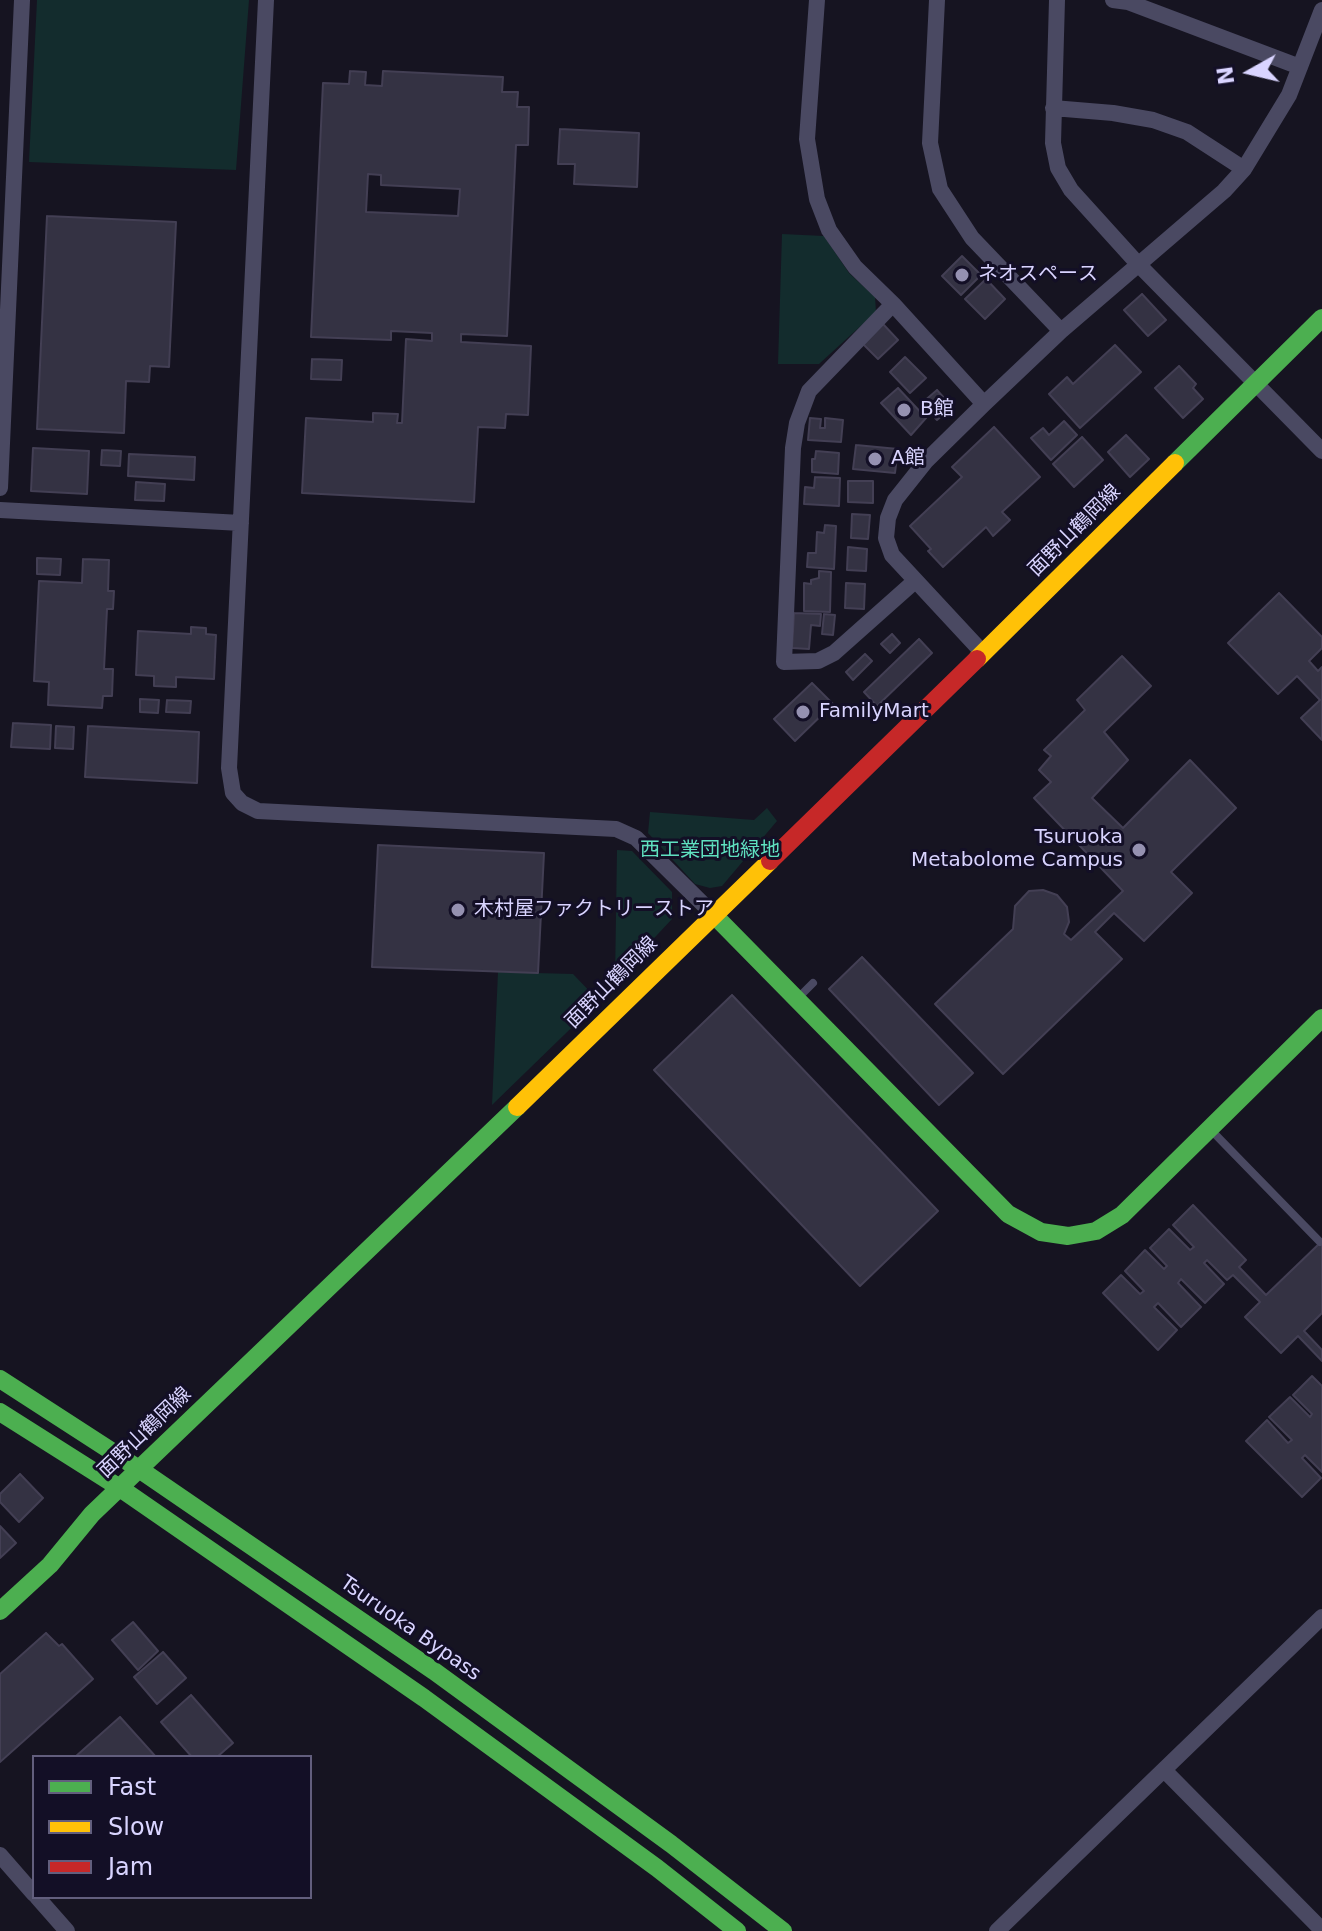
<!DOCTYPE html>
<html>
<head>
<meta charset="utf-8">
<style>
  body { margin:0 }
  #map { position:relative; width:1322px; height:1931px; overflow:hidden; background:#161421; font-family:"DejaVu Sans",sans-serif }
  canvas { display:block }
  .legend { position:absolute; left:32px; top:1755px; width:280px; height:144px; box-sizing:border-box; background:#130f26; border:2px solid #625e7d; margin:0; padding:10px 14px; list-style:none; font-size:24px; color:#d9d4ff }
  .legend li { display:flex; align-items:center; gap:16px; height:40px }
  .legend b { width:40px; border:2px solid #625e7d }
  .north { position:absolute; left:1210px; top:32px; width:80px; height:80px; -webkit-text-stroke:6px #130f26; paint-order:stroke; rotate:262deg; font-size:22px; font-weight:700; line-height:32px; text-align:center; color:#d9d4ff }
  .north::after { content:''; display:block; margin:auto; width:28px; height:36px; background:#d9d4ff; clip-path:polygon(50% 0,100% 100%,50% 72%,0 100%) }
</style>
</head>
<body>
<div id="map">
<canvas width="1322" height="1931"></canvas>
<ul class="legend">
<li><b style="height:10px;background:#4caf50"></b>Fast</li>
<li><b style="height:10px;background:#ffc107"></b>Slow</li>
<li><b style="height:10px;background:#c62828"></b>Jam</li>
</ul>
<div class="north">N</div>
</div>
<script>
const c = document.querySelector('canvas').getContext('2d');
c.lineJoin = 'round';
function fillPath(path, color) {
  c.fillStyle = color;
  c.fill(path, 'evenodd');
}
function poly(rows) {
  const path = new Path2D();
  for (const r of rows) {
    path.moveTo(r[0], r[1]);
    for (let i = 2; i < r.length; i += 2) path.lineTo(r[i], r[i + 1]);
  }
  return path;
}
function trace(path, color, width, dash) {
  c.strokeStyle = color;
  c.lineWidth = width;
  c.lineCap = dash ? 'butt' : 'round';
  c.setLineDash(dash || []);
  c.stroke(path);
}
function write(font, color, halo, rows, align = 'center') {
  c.font = font + ' "DejaVu Sans","Noto Sans JP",sans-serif';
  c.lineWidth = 6;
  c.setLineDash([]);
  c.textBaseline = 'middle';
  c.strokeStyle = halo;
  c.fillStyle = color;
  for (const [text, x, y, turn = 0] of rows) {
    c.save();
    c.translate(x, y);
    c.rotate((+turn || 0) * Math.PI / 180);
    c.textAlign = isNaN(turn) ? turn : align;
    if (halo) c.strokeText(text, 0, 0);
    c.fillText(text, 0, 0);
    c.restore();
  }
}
fillPath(poly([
  [37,0,249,0,236,170,29,162],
  [782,234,824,236,849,273,875,297,876,312,819,364,778,364],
  [767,808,777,821,722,886,710,888,695,884,648,833,650,812,754,820],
  [617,850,632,851,672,892,672,919,615,980],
  [498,972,573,974,599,1001,492,1105]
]), '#132c2d');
const building = poly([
  [350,71,366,72,365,85,382,86,383,71,503,77,502,92,518,92,517,107,529,107,528,145,516,145,507,336,461,334,461,342,531,346,528,415,506,414,505,428,478,427,474,502,302,493,306,418,373,422,373,413,398,414,397,423,402,423,406,339,432,341,432,333,391,331,391,340,311,337,323,83,349,84,350,71],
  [368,174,381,175,381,185,460,189,458,216,366,212,368,174],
  [560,129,639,133,637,187,574,184,575,164,558,164,560,129],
  [47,216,176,222,169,367,150,366,149,382,126,381,124,433,37,429,47,216],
  [962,256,981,275,961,295,942,276,962,256],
  [986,279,1005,299,985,319,965,299,986,279],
  [1142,294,1166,320,1148,336,1124,310,1142,294],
  [883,324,898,340,878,359,863,344,883,324],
  [1115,345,1141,372,1080,428,1049,394,1067,377,1073,384,1115,345],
  [905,357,926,378,910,393,890,372,905,357],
  [312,359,342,360,341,380,311,379,312,359],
  [1179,366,1196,384,1193,388,1203,399,1183,418,1155,388,1179,366],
  [898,388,926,418,911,435,881,403,898,388],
  [937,390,952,407,937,420,922,403,937,390],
  [810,418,821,419,820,428,825,428,825,418,843,420,841,442,808,440,810,418],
  [1064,421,1077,435,1051,460,1031,438,1043,428,1049,435,1064,421],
  [994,427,1040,477,1002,512,1010,520,993,536,986,527,943,567,928,551,931,549,910,526,962,477,952,467,994,427],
  [1126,435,1149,459,1130,477,1108,452,1126,435],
  [1082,437,1103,460,1074,487,1053,464,1082,437],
  [856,445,898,449,895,473,853,469,856,445],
  [33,448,89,451,87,494,31,491,33,448],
  [102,450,121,451,120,466,101,465,102,450],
  [816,451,839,453,838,474,812,472,812,459,815,459,816,451],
  [129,454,195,457,194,480,128,476,129,454],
  [815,477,840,478,839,506,804,504,805,487,814,488,815,477],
  [848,481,873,481,873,503,848,502,848,481],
  [136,482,165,484,164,501,135,500,136,482],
  [852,514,870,515,868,539,851,538,852,514],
  [825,525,836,526,834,569,807,567,808,553,816,553,817,532,824,533,825,525],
  [848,547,867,549,866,571,847,570,848,547],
  [37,558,61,559,60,575,37,574,37,558],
  [83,559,109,560,108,591,114,591,113,609,107,609,104,669,113,669,112,696,103,696,102,708,48,705,49,682,34,681,39,581,82,583,83,559],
  [819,571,831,572,830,612,804,611,804,583,811,584,811,580,819,578,819,571],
  [846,583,865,584,864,609,845,608,846,583],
  [1279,593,1322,637,1322,648,1309,661,1318,671,1322,667,1322,740,1301,718,1320,700,1297,676,1278,694,1228,643,1279,593],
  [794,613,821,614,820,626,811,625,809,649,792,648,794,613],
  [824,614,835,615,833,635,822,634,824,614],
  [191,627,206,628,206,634,216,635,214,679,176,677,176,687,154,686,154,676,136,675,138,631,191,634,191,627],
  [892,634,900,643,890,653,881,644,892,634],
  [919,639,932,653,877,706,864,692,919,639],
  [865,654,872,661,853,680,846,672,865,654],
  [1122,656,1151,686,1104,732,1128,760,1092,798,1123,828,1190,760,1236,808,1171,872,1192,893,1144,941,1114,913,1095,932,1122,959,1003,1074,935,1004,1013,929,1015,906,1029,891,1043,890,1057,895,1067,907,1069,922,1064,934,1071,940,1123,891,1034,798,1051,782,1039,770,1051,756,1044,750,1085,710,1077,700,1122,656],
  [812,683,833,704,795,741,774,719,812,683],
  [140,699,159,700,158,713,140,712,140,699],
  [167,700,191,701,190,713,166,712,167,700],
  [13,723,51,725,50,749,11,747,13,723],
  [56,726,74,727,73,749,55,748,56,726],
  [88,726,199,732,197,783,85,777,88,726],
  [378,845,544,853,538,973,372,967,378,845],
  [862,957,973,1073,939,1105,829,989,862,957],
  [732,995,938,1211,860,1286,654,1070,732,995],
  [1193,1205,1246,1260,1239,1267,1266,1295,1322,1241,1322,1313,1304,1331,1322,1350,1322,1361,1298,1336,1281,1353,1245,1317,1260,1302,1233,1275,1227,1280,1207,1260,1204,1263,1224,1284,1205,1303,1181,1279,1178,1283,1201,1307,1181,1327,1158,1303,1154,1307,1177,1330,1158,1350,1103,1293,1121,1275,1140,1294,1144,1291,1125,1271,1145,1250,1164,1269,1167,1266,1150,1248,1169,1229,1190,1250,1194,1247,1173,1225,1193,1205],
  [1312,1376,1322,1386,1322,1472,1305,1455,1302,1458,1321,1478,1302,1497,1246,1441,1267,1420,1288,1443,1292,1440,1269,1417,1290,1397,1310,1417,1312,1414,1293,1395,1312,1376],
  [20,1474,43,1498,19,1522,0,1502,0,1494,20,1474],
  [0,1526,16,1543,0,1558,0,1526],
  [133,1622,158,1651,138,1670,112,1640,133,1622],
  [46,1633,59,1646,62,1644,93,1679,0,1762,0,1674,46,1633],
  [163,1652,186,1678,157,1704,134,1677,163,1652],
  [191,1695,233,1743,217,1757,192,1757,161,1722,191,1695],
  [120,1717,156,1757,75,1757,120,1717]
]);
fillPath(building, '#343243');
trace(building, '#433f54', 2);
trace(poly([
  [797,999,813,983],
  [1210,1129,1320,1242]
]), '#4a4962', 8);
trace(poly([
  [266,0,229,768,233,793,242,803,258,811,616,829,636,838,713,914],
  [817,0,807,139,817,199,829,230,855,267,893,304,984,404],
  [937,0,930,143,940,189,972,238,1061,331],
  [1057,0,1053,143,1058,168,1071,190,1138,264,1322,451],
  [1113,0,1128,2,1300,67],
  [1053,108,1113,113,1153,120,1187,132,1244,169],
  [893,304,809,391,797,423,793,448,784,662,818,661,834,653,915,581],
  [0,488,22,0],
  [0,510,241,523],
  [983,653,892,555,886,538,888,518,895,500,926,461,984,404,1061,331,1224,191,1244,169,1289,95,1322,10],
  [1165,1771,1322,1930],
  [0,1855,34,1894],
  [37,1897,67,1931],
  [997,1931,1322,1617]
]), '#4a4962', 16);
trace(poly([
  [1175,463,1322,318],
  [713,914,1008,1214,1041,1232,1068,1236,1096,1231,1122,1215,1322,1018],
  [0,1379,139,1469,434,1671,671,1844,783,1931],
  [0,1412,120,1488,424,1698,657,1868,737,1931],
  [0,1611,50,1565,92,1514,517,1107]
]), '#4caf50', 18);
trace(poly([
  [977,659,1175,463],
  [517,1107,770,861]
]), '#ffc107', 18);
trace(poly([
  [770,861,977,659]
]), '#c62828', 18);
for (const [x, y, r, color] of [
  [962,275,8,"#9591b1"],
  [904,410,8,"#9591b1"],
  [875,459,8,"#9591b1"],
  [803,712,8,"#9591b1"],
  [1139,850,8,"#9591b1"],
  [458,910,8,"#9591b1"]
]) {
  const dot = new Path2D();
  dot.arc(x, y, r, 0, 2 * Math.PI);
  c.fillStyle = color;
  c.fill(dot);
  trace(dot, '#130f26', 3);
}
write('20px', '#d9d4ff', '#130f26', [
  ["ネオスペース",978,275],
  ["B館",920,410],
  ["A館",891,459],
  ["FamilyMart",819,712],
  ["Tsuruoka",1123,838,"right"],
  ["Metabolome Campus",1123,861,"right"],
  ["木村屋ファクトリーストア",474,910]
], 'left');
write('20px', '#d9d4ff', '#130f26', [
  ["面野山鶴岡線",1075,531,-45],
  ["面野山鶴岡線",612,983,-45],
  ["面野山鶴岡線",145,1433,-44],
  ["Tsuruoka Bypass",410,1629,35]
]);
write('20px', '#5fe0c0', '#130f26', [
  ["西工業団地緑地",710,851]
]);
</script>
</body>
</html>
